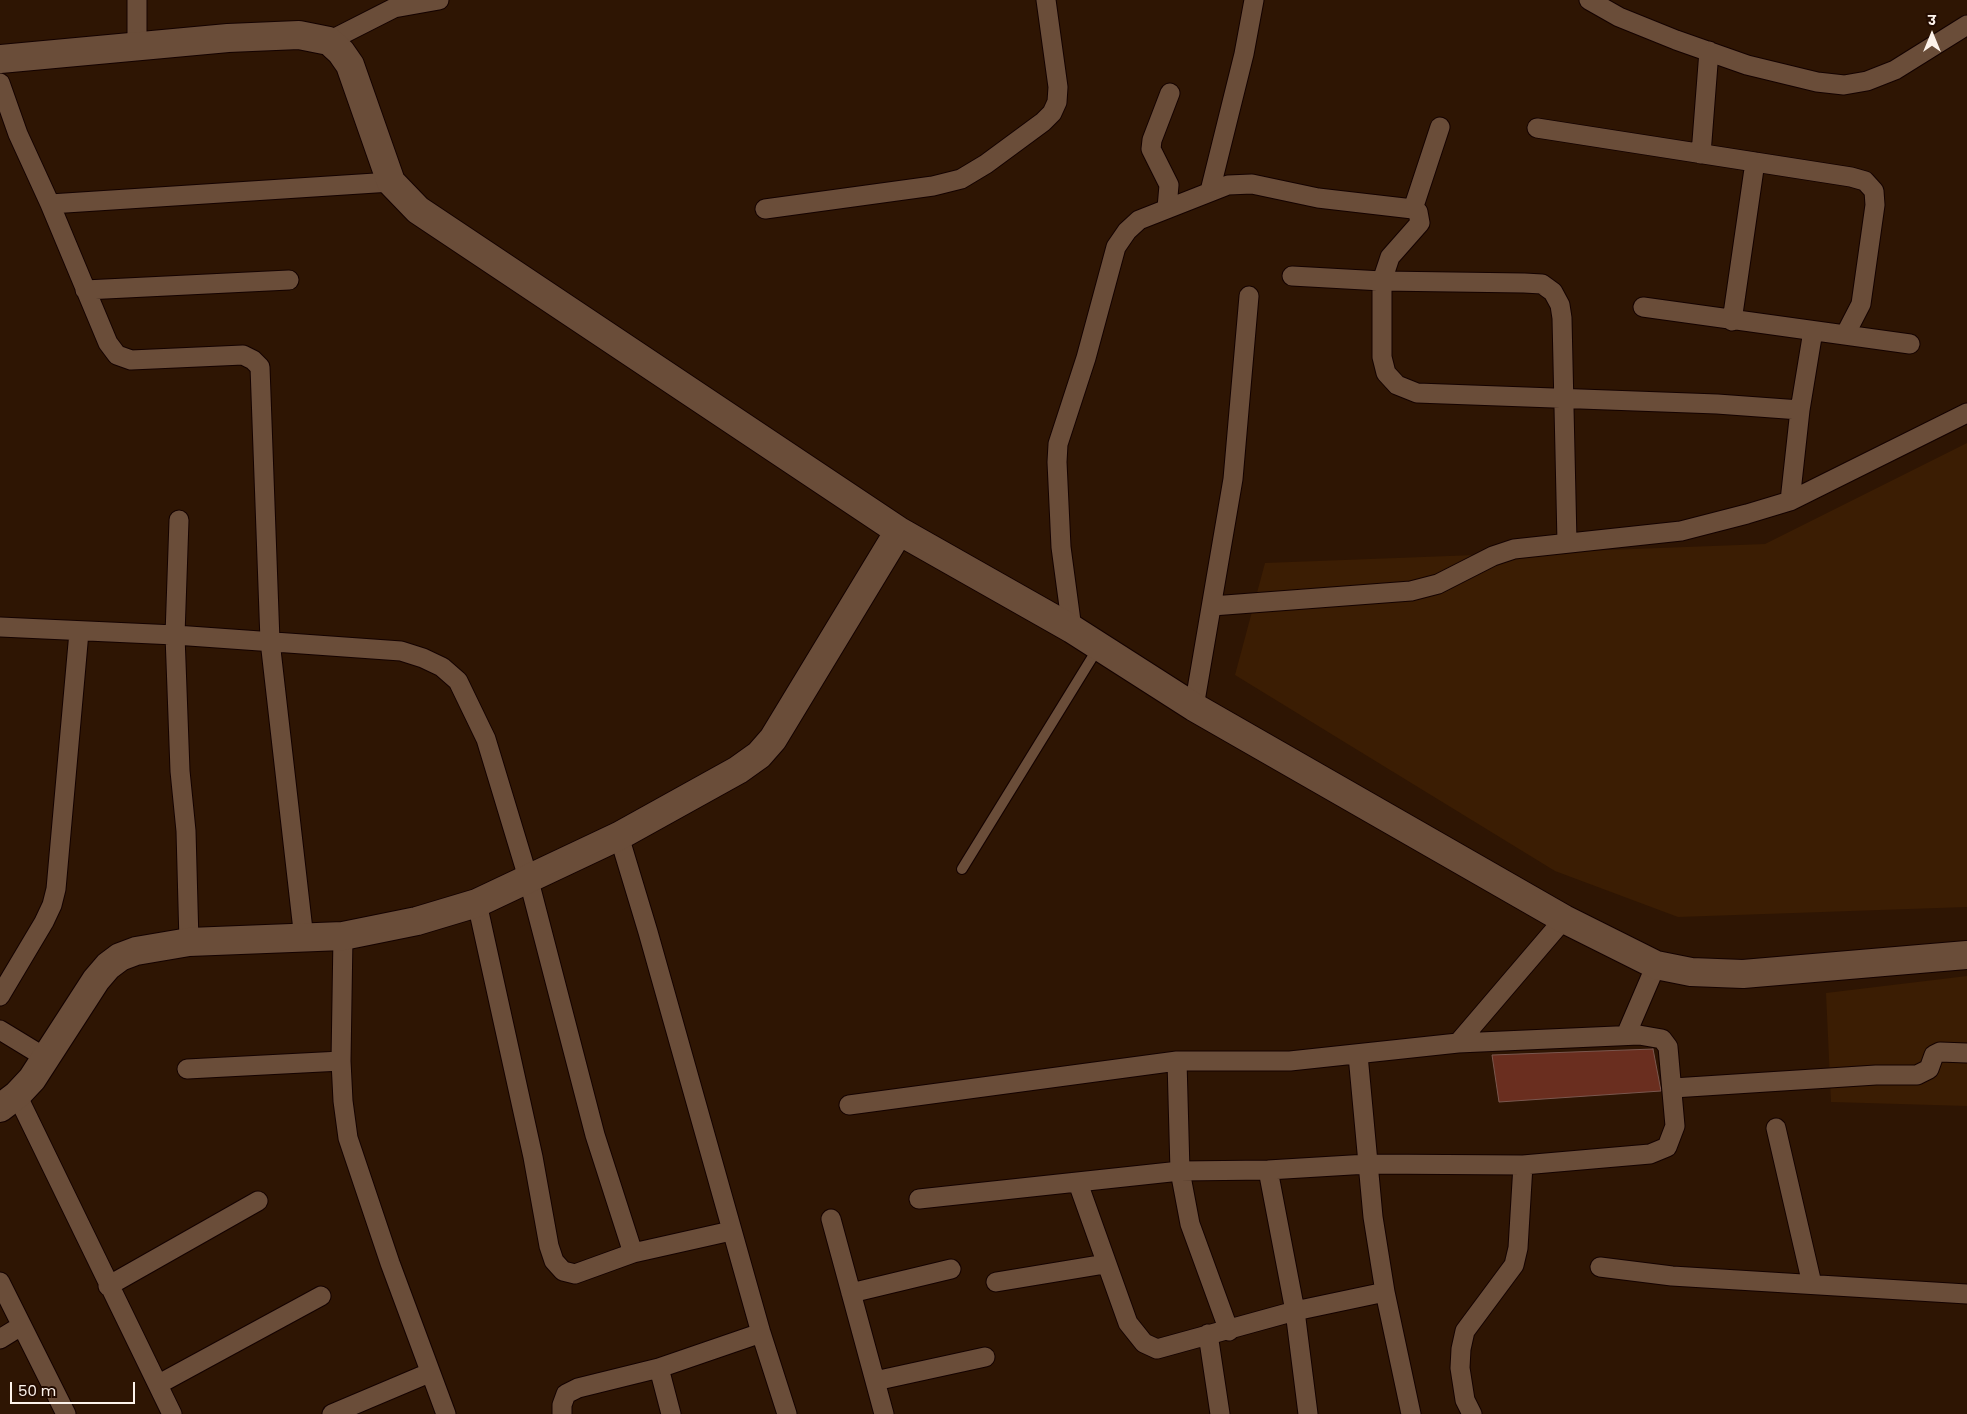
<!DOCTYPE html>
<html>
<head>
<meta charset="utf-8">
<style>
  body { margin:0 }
  #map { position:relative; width:1967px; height:1414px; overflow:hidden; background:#2e1503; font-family:Poppins,"Noto Sans Devanagari",sans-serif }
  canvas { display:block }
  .north { position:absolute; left:1907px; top:10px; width:50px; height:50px; -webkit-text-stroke:4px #230c00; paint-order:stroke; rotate:0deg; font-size:14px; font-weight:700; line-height:20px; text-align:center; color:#fdf3eb }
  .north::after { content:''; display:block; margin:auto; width:18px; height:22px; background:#fdf3eb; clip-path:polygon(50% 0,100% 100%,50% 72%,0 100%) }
  .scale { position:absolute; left:10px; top:1382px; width:125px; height:22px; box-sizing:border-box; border:2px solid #fdf3eb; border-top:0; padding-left:6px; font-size:15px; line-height:18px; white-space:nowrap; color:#fdf3eb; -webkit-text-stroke:4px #230c00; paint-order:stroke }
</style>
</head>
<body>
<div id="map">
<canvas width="1967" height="1414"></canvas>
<div class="north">उ</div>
<div class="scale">50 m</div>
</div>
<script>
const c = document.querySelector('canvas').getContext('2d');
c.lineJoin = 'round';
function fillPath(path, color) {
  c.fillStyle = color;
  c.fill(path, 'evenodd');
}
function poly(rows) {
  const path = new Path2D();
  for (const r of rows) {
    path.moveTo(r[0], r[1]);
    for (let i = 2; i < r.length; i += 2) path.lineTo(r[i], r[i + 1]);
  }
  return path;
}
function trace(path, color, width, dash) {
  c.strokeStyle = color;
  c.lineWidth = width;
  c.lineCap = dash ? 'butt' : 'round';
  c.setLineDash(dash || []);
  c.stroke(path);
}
fillPath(poly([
  [1967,443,1967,907,1678,917,1555,871,1235,675,1265,563,1765,544],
  [1967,976,1967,1106,1831,1102,1826,993]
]), '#3b1d03');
const building = poly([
  [1653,1049,1661,1091,1499,1102,1492,1055,1653,1049]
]);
fillPath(building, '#6a2e1f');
trace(building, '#7a574e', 1);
const lane = poly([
  [962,869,1098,648]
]);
const street = poly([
  [1589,0,1619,17,1676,40,1747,65,1817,82,1844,85,1867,81,1895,70,1967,25],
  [329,41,394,8,439,0],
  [137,46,137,0],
  [0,83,18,134,50,204,108,343,117,355,131,360,243,355,253,360,260,367,270,641,304,939],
  [1537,128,1851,177,1865,181,1874,191,1875,205,1861,304,1845,335],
  [1701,154,1709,51],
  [1210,191,1244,54,1254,0],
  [50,204,391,182],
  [1167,208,1169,185,1151,149,1152,140,1170,93],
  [765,209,933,186,961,179,986,164,1043,122,1052,113,1057,102,1058,87,1046,0],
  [1413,209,1440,127],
  [1292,276,1382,281,1524,283,1542,284,1553,292,1560,305,1562,318,1567,542],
  [85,290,289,280],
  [1643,307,1910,344],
  [1732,321,1755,162],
  [1790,501,1800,410,1813,331],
  [179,520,175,635,180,771,186,831,189,942],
  [1212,606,1411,591,1438,584,1493,556,1514,549,1681,531,1747,514,1790,501,1967,413],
  [0,627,175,635,401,651,423,658,442,667,458,681,486,739,529,881,595,1135,633,1253],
  [1072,629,1061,547,1057,462,1058,444,1086,358,1116,247,1127,231,1139,220,1228,185,1252,184,1318,198,1413,209,1418,212,1420,223,1390,257,1382,281,1382,357,1386,373,1397,385,1417,393,1717,404,1800,410],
  [1194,707,1233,479,1249,296],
  [619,836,648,932,761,1333,787,1414],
  [477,903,533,1157,549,1246,554,1261,563,1271,575,1274,633,1253,731,1231],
  [343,936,341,1061,343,1101,348,1138,390,1263,446,1414],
  [0,996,44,922,52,905,56,889,79,632],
  [0,1030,46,1058],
  [1626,1035,1656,965],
  [1458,1043,1564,919],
  [1358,1055,1373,1217,1385,1292,1411,1414],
  [1177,1061,1180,1171,1190,1224,1229,1331],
  [187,1069,341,1061],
  [1673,1088,1876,1075,1917,1075,1929,1069,1934,1055,1940,1052,1967,1053],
  [17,1095,172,1414],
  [849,1105,1177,1061,1290,1061,1458,1043,1639,1035,1662,1039,1668,1047,1675,1126,1667,1147,1650,1154,1523,1165,1368,1164,1268,1170,1180,1171,919,1199],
  [1776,1128,1812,1284],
  [1268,1170,1295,1311,1308,1414],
  [1078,1183,1128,1323,1144,1343,1157,1349,1295,1311,1385,1292],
  [831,1219,884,1414],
  [1600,1267,1672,1276,1967,1294],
  [0,1282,66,1414],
  [996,1282,1105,1264],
  [108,1286,258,1201],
  [851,1293,951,1269],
  [1208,1334,1220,1414],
  [0,1339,21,1326],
  [659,1368,671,1414],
  [875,1381,985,1357],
  [159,1384,321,1296],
  [332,1414,429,1373],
  [562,1414,562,1405,566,1394,578,1388,659,1368,761,1333],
  [1472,1414,1465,1400,1460,1368,1461,1349,1465,1331,1514,1265,1518,1248,1523,1165]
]);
const secondary = poly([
  [0,59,228,38,299,35,329,41,341,52,350,65,391,182,418,210,899,531,1072,629,1194,707,1564,919,1656,965,1691,972,1743,974,1967,955],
  [0,1108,17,1095,32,1079,96,980,108,966,120,957,136,951,189,942,343,936,417,921,477,903,619,836,738,770,759,755,773,739,899,531]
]);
trace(lane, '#140200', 12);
trace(street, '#140200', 21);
trace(secondary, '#140200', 30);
trace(lane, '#6a4d39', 10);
trace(street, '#6a4d39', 19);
trace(secondary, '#6a4d39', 28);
</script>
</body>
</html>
